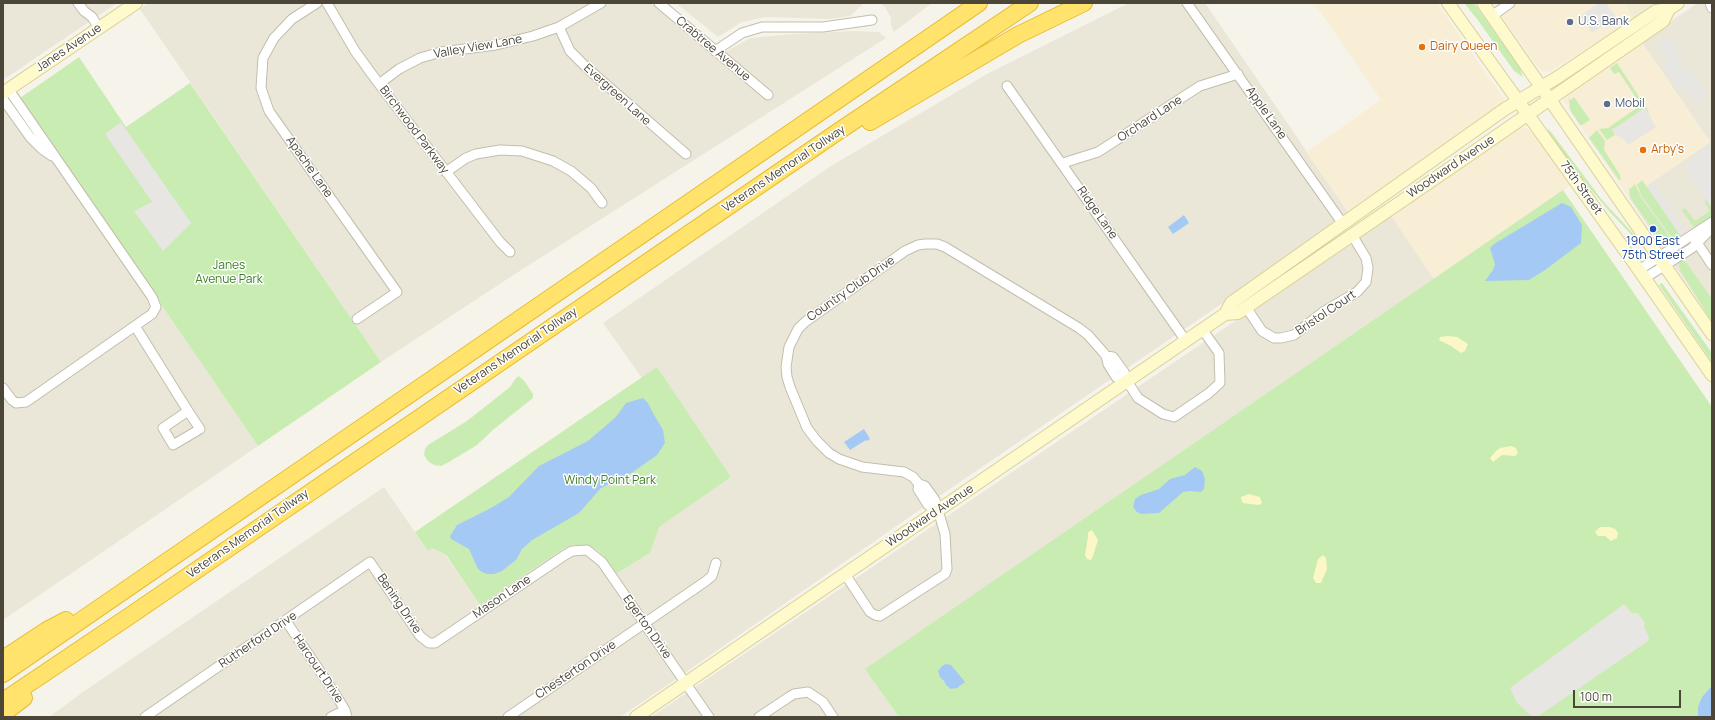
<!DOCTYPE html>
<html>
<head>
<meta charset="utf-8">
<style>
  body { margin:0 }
  #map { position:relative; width:1715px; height:720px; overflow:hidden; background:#f6f4ea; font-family:Manrope,sans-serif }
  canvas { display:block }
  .frame { position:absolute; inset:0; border:4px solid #4b4638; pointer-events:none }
  .scale { position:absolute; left:1573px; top:690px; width:108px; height:18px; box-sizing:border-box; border:2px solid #4b4638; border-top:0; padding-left:5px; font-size:12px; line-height:14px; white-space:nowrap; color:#4b4638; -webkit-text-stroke:3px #fff; paint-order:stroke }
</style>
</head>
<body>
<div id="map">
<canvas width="1715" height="720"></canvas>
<div class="frame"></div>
<div class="scale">100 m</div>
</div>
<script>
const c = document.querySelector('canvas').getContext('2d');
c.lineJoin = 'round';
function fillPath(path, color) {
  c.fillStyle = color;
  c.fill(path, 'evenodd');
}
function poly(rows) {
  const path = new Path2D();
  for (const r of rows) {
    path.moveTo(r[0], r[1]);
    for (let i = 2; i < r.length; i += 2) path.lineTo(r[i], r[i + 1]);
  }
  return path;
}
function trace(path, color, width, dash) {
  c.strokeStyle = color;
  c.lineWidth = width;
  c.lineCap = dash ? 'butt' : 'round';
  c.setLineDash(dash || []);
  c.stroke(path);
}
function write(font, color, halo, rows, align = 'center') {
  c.font = font + ' Manrope,sans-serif';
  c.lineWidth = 3;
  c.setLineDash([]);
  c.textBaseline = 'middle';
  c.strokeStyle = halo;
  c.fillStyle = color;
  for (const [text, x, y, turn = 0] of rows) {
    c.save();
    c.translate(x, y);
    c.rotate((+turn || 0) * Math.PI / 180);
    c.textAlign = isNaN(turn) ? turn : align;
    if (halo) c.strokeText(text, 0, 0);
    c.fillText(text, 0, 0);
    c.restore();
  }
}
fillPath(poly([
  [3,3,117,3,3,80],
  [148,3,654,3,711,53,727,51,750,38,792,34,854,31,879,32,886,38,515,274,381,362,140,9],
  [676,3,864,3,850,16,829,19,766,17,742,22,718,37],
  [879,3,932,3,894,32,891,25,891,18,885,7],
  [1129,3,1205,3,1349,213,1264,275,954,486,666,686,620,717,49,717,83,692,384,487,428,551,432,548,445,555,480,605,563,549,572,545,588,545,596,549,603,555,616,574,650,553,658,527,731,477,657,368,642,378,603,323,831,166,987,74],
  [1698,3,1712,3,1712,321,1629,198,1710,142,1641,41],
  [16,91,258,446,3,620,3,99],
  [1390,214,1434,279,866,669,899,717,651,717,1244,315]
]), '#eae7d8');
fillPath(poly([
  [1314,3,1437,3,1506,102,1349,213,1306,152,1381,100],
  [1493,3,1624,3,1634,19,1549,72,1542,71,1536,65],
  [1641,41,1710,142,1629,198,1560,96],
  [1520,127,1526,128,1533,133,1571,185,1434,279,1390,214,1515,128]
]), '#f8eed5');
fillPath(poly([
  [1624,3,1657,3,1634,19]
]), '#f0ecd4');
fillPath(poly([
  [1464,3,1474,3,1520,68,1523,77,1514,71,1477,19],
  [79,57,126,127,190,83,381,362,258,446,20,98],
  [1617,63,1649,112,1648,113,1645,108,1612,130,1615,135,1607,140,1599,129,1608,128,1641,105,1619,72,1614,74,1610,68],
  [1574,97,1590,120,1582,125,1580,125,1570,110,1569,98,1571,100],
  [1548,128,1602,200,1640,241,1640,244,1609,211,1577,173,1549,133],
  [1597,130,1605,141,1604,150,1620,175,1621,179,1619,180,1589,138],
  [1642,180,1682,238,1675,242,1643,198,1637,185],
  [1635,184,1642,199,1674,243,1668,245,1662,243,1630,197,1629,190],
  [1563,190,1712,407,1712,717,899,717,865,669],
  [1705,198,1712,208,1712,219,1695,229,1682,210,1685,208,1695,221,1710,211,1705,203],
  [1683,258,1712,299,1712,322,1680,270,1679,263],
  [1662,283,1712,353,1712,362,1659,285],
  [657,367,731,477,659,527,650,553,616,574,603,555,596,549,588,545,572,545,563,549,480,605,446,555,432,548,428,551,415,532],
  [519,376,525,382,533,394,533,398,494,429,477,445,449,462,441,466,434,465,428,461,424,455,425,449,428,445,467,421,510,387,516,378]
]), '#c9ecb2');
fillPath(poly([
  [1448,336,1457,337,1468,344,1465,351,1461,353,1451,346,1439,340,1440,337],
  [1511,446,1516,448,1518,453,1515,456,1502,455,1493,462,1490,458,1496,451,1500,448],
  [1249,494,1260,497,1262,503,1259,505,1243,503,1241,499,1241,497],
  [1600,527,1610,527,1615,529,1618,533,1617,538,1611,541,1605,536,1598,536,1595,532],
  [1092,530,1098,540,1093,556,1091,560,1087,559,1085,555,1088,537,1088,532],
  [1323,555,1326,558,1327,569,1321,583,1316,583,1313,578,1318,559]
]), '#fbf7c6');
fillPath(poly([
  [1599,3,1606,3,1616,17,1592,33,1580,16],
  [1669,37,1684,61,1680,64,1683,68,1687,65,1707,94,1702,97,1700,108,1685,86,1679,90,1662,65,1668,60,1657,44],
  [1645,108,1656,127,1628,145,1625,140,1615,135,1612,130],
  [121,122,191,223,163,251,134,211,152,202,105,134],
  [1707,146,1712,152,1712,208,1686,170,1688,168,1686,166,1692,159,1702,152,1701,150],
  [1653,182,1686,231,1680,235,1648,188,1647,186],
  [1624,604,1632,613,1638,613,1645,623,1644,627,1649,637,1648,641,1537,717,1532,717,1517,703,1510,688]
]), '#e7e6e2');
fillPath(poly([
  [1562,203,1571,207,1582,225,1581,243,1545,270,1529,280,1485,281,1493,270,1495,264,1490,248,1494,244],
  [1184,215,1189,223,1173,234,1168,227],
  [643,398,648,403,653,413,663,430,665,443,657,455,633,472,601,488,579,513,532,540,522,549,516,560,502,571,494,574,487,574,482,572,478,569,469,549,451,539,450,536,457,525,491,508,509,497,539,466,588,441,616,417,626,403],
  [864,429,870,439,867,441,866,440,850,450,844,442],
  [1195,467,1202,471,1205,479,1204,489,1201,492,1190,491,1183,492,1159,513,1141,514,1137,512,1133,507,1135,499,1141,495,1159,489,1170,479,1185,475],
  [946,664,951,665,965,682,957,688,951,689,946,685,944,681,940,677,938,671,942,666],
  [1712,686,1712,717,1698,717,1698,707,1702,697]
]), '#a5c9f5');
const street = poly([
  [78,3,84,11,92,17,99,28],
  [317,3,292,19,274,38,263,58,261,88,269,111,397,292,357,319],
  [327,3,355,51,379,84,500,242,510,252],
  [659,3,768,95],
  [1187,3,1343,224],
  [1710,3,1712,8],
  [1492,16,1510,3],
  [559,27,570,51,587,68,686,154],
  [715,51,742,33,762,27,823,27,872,20],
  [379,84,399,69,420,58,441,52,496,45,533,36,559,27,601,3],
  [1007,86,1186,341],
  [3,99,30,137,42,149,52,156],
  [1063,163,1098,152,1200,86,1238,74],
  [446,172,466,158,476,154,500,150,522,151,553,161,571,171,591,188,602,203],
  [1694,238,1712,265],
  [1639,270,1712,222],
  [1645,278,1692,248,1712,228],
  [1246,307,1262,331,1274,338,1281,338,1294,335,1323,312,1357,292,1366,282,1368,268,1366,258,1352,235],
  [135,326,188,411],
  [1106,356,1113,357,1124,372,1127,381,1138,398,1163,414,1174,417,1209,393,1220,383,1219,353,1202,329],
  [3,388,12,400,16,403,26,402,152,314,156,307,152,297,9,90],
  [188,411,200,429,173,445,163,428,188,411],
  [919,484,918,489,928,505,937,511],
  [845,574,870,612,875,615,880,616,945,574,947,569,945,534,935,500,925,486,919,484,913,477,904,472,862,467,839,459,829,453,817,441,807,428,790,387,787,377,786,367,789,347,798,329,805,322,905,251,918,245,925,244,937,244,945,247,1079,328,1088,335,1103,352,1106,356,1108,364,1116,377,1127,381],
  [286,621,334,692,345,710,347,717],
  [145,717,370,562,420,636,429,643,435,643,565,555,572,551,587,550,602,562,709,717],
  [331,717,345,710],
  [508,717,706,581,712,576,716,563],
  [759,717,789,697,794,694,808,692,823,702,833,717]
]);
const secondary = poly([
  [1448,3,1634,263,1712,375],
  [1483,3,1712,334],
  [3,93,136,3],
  [1225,314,1238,313,1459,162,1663,21,1669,9],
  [636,717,1225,314,1231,303,1505,109,1558,77,1656,11,1669,9,1678,3]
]);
const highway = poly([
  [870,122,1018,35,1084,3],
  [3,659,47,630,66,620],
  [3,674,979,3],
  [3,701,131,615,836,133,1030,3],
  [3,714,24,698]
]);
trace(street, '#c2beac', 11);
trace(secondary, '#d8d098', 14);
trace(highway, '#e6be34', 18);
trace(street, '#fff', 9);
trace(secondary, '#fffacb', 12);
trace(highway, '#ffe36c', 16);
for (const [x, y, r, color] of [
  [1570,22,4,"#5c6f8a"],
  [1422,47,4,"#e8710a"],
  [1607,104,4,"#5c6f8a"],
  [1643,150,4,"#e8710a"],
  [1653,229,4,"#1a4fb4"]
]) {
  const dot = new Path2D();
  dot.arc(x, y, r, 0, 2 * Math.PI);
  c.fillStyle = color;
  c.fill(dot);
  trace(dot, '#fff', 1.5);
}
write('12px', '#4e5e75', '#fff', [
  ["U.S. Bank",1578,22],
  ["Mobil",1615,104]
], 'left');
write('12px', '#4b4638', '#fff', [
  ["Valley View Lane",478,47,-10],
  ["Janes Avenue",69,48,-34],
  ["Crabtree Avenue",713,49,40],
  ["Evergreen Lane",617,95,42],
  ["Apple Lane",1266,113,55],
  ["Orchard Lane",1150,119,-33],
  ["Birchwood Parkway",414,130,53],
  ["Apache Lane",309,167,55],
  ["Woodward Avenue",1451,167,-34],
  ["Veterans Memorial Tollway",784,169,-34],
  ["75th Street",1581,188,54],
  ["Ridge Lane",1097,213,55],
  ["Country Club Drive",851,289,-35],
  ["Bristol Court",1326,313,-34],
  ["Veterans Memorial Tollway",516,351,-34],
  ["Woodward Avenue",930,516,-34],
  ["Veterans Memorial Tollway",248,534,-35],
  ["Mason Lane",502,597,-34],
  ["Bening Drive",399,604,56],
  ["Egerton Drive",647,627,55],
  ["Rutherford Drive",258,640,-34],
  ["Harcourt Drive",318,669,56],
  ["Chesterton Drive",576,670,-34]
]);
write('12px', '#c56008', '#fff', [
  ["Dairy Queen",1430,47],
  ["Arby's",1651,150]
], 'left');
write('12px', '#164399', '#fff', [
  ["1900 East",1653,242],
  ["75th Street",1653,256]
]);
write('12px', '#3c8126', '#fff', [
  ["Janes",229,266],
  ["Avenue Park",229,280],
  ["Windy Point Park",610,481]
]);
</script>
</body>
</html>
